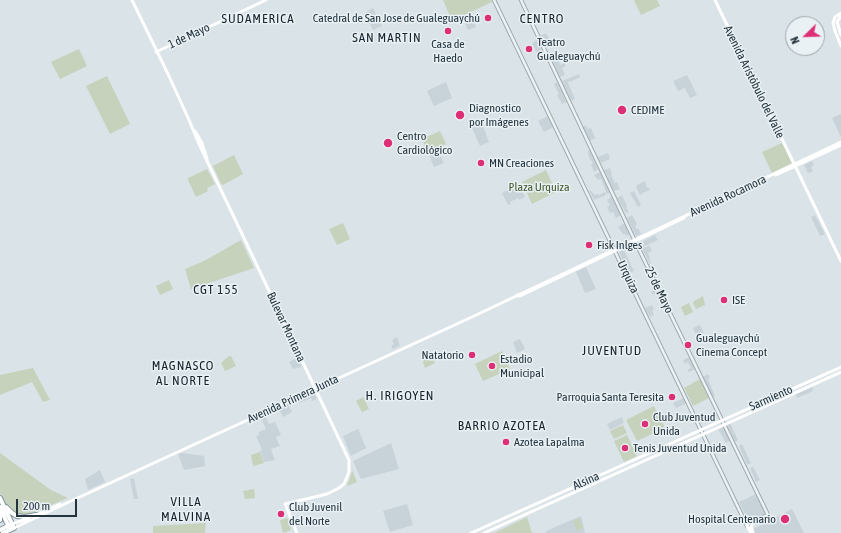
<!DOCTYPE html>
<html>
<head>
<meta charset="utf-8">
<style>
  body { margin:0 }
  #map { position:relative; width:841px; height:533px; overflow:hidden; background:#dae3e7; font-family:"Asap Condensed",sans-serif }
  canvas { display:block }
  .north { position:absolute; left:785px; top:16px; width:40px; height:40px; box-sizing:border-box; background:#eaf1f5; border:1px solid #9aa5ac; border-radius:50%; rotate:247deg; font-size:11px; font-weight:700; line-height:16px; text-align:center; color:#23343e }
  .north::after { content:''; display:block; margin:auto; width:14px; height:18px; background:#dc2f75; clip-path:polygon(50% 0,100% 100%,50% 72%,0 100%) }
  .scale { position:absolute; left:16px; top:499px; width:61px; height:18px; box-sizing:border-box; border:2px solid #23343e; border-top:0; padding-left:5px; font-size:12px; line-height:14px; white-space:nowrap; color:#23343e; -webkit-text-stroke:3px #eaf1f5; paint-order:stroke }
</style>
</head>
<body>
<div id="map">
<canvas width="841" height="533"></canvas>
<div class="north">N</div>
<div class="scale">200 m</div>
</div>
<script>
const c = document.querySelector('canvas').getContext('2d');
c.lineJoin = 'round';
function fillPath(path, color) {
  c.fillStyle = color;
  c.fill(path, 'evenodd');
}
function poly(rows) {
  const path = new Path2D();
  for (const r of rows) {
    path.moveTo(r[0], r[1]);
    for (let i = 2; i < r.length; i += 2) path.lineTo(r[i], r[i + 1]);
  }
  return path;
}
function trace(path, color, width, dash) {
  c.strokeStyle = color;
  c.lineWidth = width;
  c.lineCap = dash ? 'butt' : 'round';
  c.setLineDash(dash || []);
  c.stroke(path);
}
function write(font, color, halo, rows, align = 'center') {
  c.font = font + ' "Asap Condensed",sans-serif';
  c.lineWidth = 3;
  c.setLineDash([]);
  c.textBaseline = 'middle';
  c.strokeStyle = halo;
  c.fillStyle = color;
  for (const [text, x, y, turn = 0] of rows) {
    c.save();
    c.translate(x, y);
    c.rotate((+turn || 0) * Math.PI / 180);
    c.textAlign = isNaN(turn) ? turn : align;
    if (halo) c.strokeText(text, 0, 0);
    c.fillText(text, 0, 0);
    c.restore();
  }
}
fillPath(poly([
  [373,8,382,26,373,30,365,13],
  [471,15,476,27,468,30,463,19],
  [546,33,550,41,544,44,540,36],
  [537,40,545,57,540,60,532,43],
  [555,56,556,59,558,58,560,65,564,63,566,66,562,68,565,75,560,77,551,58],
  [579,74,580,77,570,82,568,80,569,82,568,83,575,99,571,101,562,81],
  [687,75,697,95,690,98,685,88,678,91,673,81],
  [446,82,452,98,434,106,427,91],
  [557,82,567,102,562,104,557,95,559,94,554,84],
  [841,114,841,137,832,118],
  [548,116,553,127,544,132,538,121],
  [482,124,489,142,480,146,472,128],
  [586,125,588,129,591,128,595,138,590,141,583,127],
  [437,149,444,163,434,167,428,153],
  [590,150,598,169,594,172,591,164,593,163,591,160,590,160,588,153,588,151],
  [608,153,610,159,601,163,598,157],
  [812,161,814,165,811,167,813,171,808,173,804,165],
  [610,168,612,174,611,175,615,183,617,182,620,189,614,191,604,170],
  [600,172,610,193,607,194,601,179,598,180,594,175],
  [645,181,647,188,649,188,650,190,642,193,642,194,640,195,636,187,637,186,637,185],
  [519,185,525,197,519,200,518,198,510,202,511,204,508,205,502,193],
  [589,190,590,190,595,195,598,194,599,195,605,192,606,195,594,200],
  [634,191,641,205,638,207,630,193],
  [622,195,627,206,626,208,629,212,626,213,617,198],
  [612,196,621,215,616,218,613,212,610,213,607,207,610,205,607,200],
  [632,215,637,224,635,226,636,229,638,228,641,234,636,236,627,218],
  [815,215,825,234,820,236,811,217],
  [625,223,630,234,626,236,625,234,623,234,618,227],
  [655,235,658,240,645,246,643,241],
  [642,242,645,248,649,245,652,251,648,253,650,258,649,259,651,263,650,264,639,243],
  [624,250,634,271,629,273,619,252],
  [586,267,596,289,585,293,576,272],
  [657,289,666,309,663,310,656,294,653,295,651,292],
  [652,305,654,309,652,310,654,315,650,317,645,308],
  [699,325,700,325,704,333,696,335,693,328],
  [397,337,400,346,393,349,391,346,394,344,392,340],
  [520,339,525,349,517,353,513,342],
  [690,357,696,369,689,372,687,370,691,368,688,362,685,364,683,360],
  [297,358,302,367,293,369,289,362],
  [708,374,710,378,708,379,715,396,712,397,703,377],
  [812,387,813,391,797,398,796,394],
  [314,392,317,399,312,401,311,398,299,403,297,400],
  [684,398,687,403,676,408,673,403],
  [288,404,292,412,283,417,279,409],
  [265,415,269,424,275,422,281,435,276,437,280,446,271,449,275,460,264,462,260,451,262,450,256,436,259,435,258,433,261,431,266,429,261,417],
  [622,417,624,423,610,430,607,424],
  [730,423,738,440,735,442,727,424],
  [724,427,731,440,726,443,718,429],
  [358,429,366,448,351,456,343,436],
  [391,443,399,469,361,479,353,461],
  [742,444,751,463,747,465,739,446],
  [182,453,204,456,205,466,184,470,178,454],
  [753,467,760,480,756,482,750,468],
  [100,470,105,482,88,490,85,479],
  [134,478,138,499,134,499,130,479],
  [756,494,766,515,749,522,739,502],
  [407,504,413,525,390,532,383,511],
  [792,509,804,533,755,533,753,529],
  [581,516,585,533,546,533,546,531]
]), '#c8d2d9');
fillPath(poly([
  [443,0,491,0,492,2,452,21],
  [634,0,657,0,660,6,641,15],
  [79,49,87,66,60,79,51,62],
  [107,76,130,124,110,134,86,86],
  [440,131,446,144,428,153,422,139],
  [782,143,792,163,772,173,762,152],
  [234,155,243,174,223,185,221,184,213,166],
  [207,169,215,184,207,188,208,191,196,197,188,180,188,178],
  [546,170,556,192,532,204,522,182],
  [343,223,350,239,337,245,329,229],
  [241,240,254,268,191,289,185,269,204,261],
  [169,280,173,289,160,295,156,286],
  [703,296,705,305,696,309,693,303,694,301],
  [689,303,693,312,685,316,681,307],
  [502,351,510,369,483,381,475,364],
  [430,352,435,363,425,368,421,356],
  [229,356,231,356,236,366,225,371,221,363],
  [33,368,50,400,43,402,32,382,0,395,0,375],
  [700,379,701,380,709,398,693,406,684,388],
  [363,397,369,409,362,412,356,401],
  [654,406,665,428,637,441,626,420],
  [623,425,627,433,614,439,610,431],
  [627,435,637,456,624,462,614,441],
  [260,452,264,463,253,466,251,455],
  [0,453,51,490,68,498,27,515,15,514,7,507,0,493],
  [352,470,357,482,347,486,350,478],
  [254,489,255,498,245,499,243,491],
  [527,517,532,533,494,533],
  [288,518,291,530,283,533,280,520],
  [579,518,583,528,577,531,573,521],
  [206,523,205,533,153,533,153,526]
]), '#c6d2bb');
const tertiary = poly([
  [494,0,747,526,750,523,768,515,634,239,521,0]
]);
const trunk = poly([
  [0,498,14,528,3,533],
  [0,507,10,530],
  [6,507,12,513,17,516,25,517,36,515],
  [0,520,0,510],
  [0,530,10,525]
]);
trace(tertiary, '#9fabb1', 4.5);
trace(trunk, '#80949f', 6);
trace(tertiary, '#edf2f5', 2.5);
trace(poly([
  [132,0,168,74,189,120,199,144,253,257,349,460,349,472,344,484,339,488,327,494,285,504,297,533],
  [715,0,841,261],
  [841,13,835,17,833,23,835,31,841,46],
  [841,16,837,22,841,35],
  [156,52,266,0],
  [195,131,202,143,207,159],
  [776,175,841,145],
  [517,295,520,296,684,218],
  [289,514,291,507,294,503],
  [36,515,60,504],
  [12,524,29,518],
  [747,526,751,533],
  [14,528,71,501,472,317,841,142],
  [471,533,841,367],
  [484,533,841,372],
  [753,533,751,527,754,522]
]), '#fff', 3);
trace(trunk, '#fff', 4);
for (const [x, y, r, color] of [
  [488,18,4,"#dc2f75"],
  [448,31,4,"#dc2f75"],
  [529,49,4,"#dc2f75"],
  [622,110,5,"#dc2f75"],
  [460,115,5,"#dc2f75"],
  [388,143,5,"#dc2f75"],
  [481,163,4,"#dc2f75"],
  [589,245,4,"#dc2f75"],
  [724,300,4,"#dc2f75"],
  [688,345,4,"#dc2f75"],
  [472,355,4,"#dc2f75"],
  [492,366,4,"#dc2f75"],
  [672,397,4,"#dc2f75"],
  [645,424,4,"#dc2f75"],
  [506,442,4,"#dc2f75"],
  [625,448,4,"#dc2f75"],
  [281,514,4,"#dc2f75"],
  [785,519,5,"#dc2f75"]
]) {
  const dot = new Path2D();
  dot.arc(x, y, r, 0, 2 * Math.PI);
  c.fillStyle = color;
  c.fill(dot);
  trace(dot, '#eaf1f5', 1.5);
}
write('12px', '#23343e', '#eaf1f5', [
  ["Catedral de San Jose de Gualeguaychú",480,18,"right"],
  ["Teatro",537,42],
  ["Gualeguaychú",537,56],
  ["Casa de",448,44,"center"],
  ["Haedo",448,58,"center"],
  ["Diagnostico",469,108],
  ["por Imágenes",469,122],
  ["CEDIME",631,110],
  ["Centro",397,136],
  ["Cardiológico",397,150],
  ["MN Creaciones",489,163],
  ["Fisk Inlges",597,245],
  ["ISE",732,300],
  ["Gualeguaychú",696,338],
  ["Cinema Concept",696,352],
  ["Natatorio",464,355,"right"],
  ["Estadio",500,359],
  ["Municipal",500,373],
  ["Parroquia Santa Teresita",664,397,"right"],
  ["Club Juventud",653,417],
  ["Unida",653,431],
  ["Azotea Lapalma",514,442],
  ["Tenis Juventud Unida",633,448],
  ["Club Juvenil",289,507],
  ["del Norte",289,521],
  ["Hospital Centenario",776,519,"right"]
], 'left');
write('12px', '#23343e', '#eaf1f5', [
  ["1 de Mayo",189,36,-25],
  ["Avenida Aristóbulo del Valle",754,82,64],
  ["Avenida Rocamora",728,196,-25],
  ["Urquiza",628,277,64],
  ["25 de Mayo",659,290,64],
  ["Bulevar Montana",286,327,65],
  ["Sarmiento",771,398,-24],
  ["Avenida Primera Junta",293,399,-25],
  ["Alsina",586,481,-24]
]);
write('12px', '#435b2f', '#eaf1f5', [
  ["Plaza Urquiza",539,187]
]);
c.letterSpacing = '1px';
write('13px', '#16242e', '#eaf1f5', [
  ["SUDAMERICA",258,19],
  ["CENTRO",542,19],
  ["SAN MARTIN",387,38],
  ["CGT 155",216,290],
  ["JUVENTUD",612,351],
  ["MAGNASCO",183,366],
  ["AL NORTE",183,381],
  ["H. IRIGOYEN",400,396],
  ["BARRIO AZOTEA",502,426],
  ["VILLA",186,502],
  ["MALVINA",186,517]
]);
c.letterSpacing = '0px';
</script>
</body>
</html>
